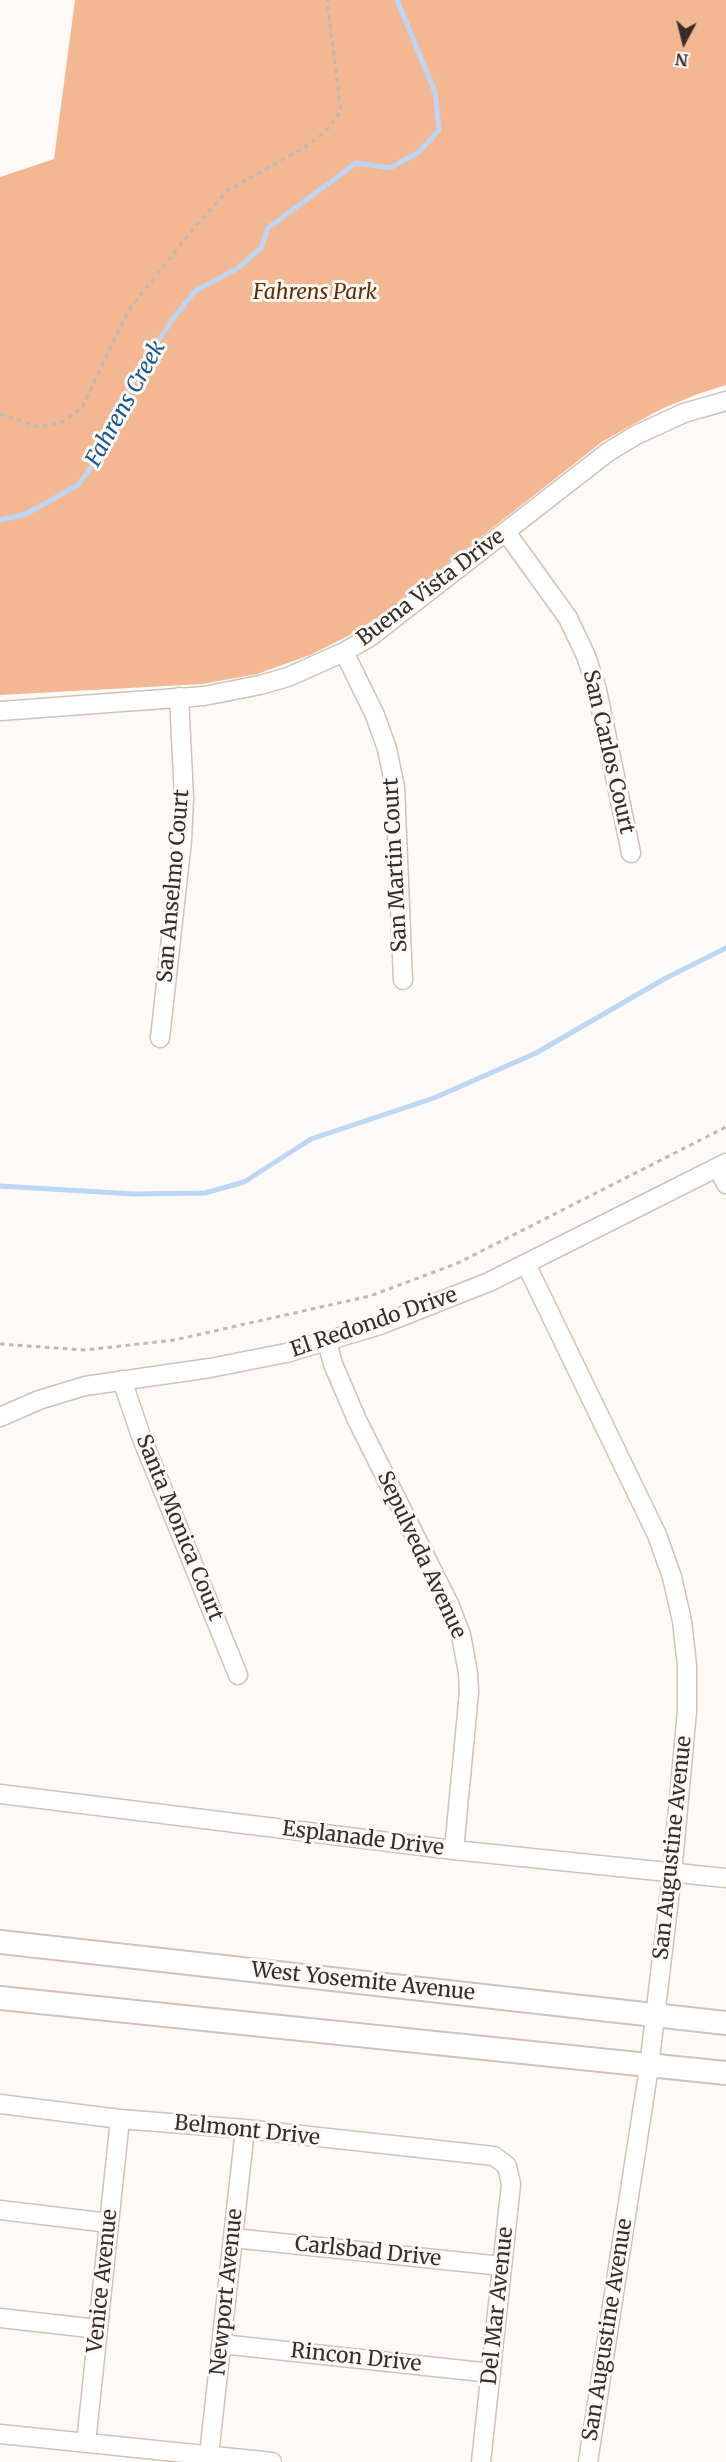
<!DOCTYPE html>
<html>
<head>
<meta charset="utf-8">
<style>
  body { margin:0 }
  #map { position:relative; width:726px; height:2462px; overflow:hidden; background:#fdf9f7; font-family:Merriweather,serif }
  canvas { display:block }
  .north { position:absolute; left:654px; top:12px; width:60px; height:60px; -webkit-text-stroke:4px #fdf9f7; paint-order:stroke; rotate:187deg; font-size:16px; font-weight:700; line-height:24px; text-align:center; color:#352e2a }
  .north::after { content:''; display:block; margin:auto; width:21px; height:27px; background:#352e2a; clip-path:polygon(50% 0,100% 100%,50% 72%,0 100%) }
</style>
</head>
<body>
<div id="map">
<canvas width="726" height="2462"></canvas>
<div class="north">N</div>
</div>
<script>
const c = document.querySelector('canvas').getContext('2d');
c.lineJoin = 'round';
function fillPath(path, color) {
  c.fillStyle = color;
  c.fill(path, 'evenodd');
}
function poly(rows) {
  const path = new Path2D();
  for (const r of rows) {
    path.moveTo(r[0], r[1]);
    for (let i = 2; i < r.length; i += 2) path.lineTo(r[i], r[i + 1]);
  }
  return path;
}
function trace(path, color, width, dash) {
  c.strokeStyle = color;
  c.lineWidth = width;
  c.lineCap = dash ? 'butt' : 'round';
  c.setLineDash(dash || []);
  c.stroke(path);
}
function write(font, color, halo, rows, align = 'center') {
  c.font = font + ' Merriweather,serif';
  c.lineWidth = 6;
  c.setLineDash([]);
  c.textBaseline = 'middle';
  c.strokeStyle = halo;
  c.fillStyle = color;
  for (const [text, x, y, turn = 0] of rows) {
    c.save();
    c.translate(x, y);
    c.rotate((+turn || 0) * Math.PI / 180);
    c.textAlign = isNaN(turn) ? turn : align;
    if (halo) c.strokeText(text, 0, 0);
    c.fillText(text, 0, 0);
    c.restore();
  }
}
fillPath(poly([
  [75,0,726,0,726,385,698,394,661,409,603,441,383,614,348,636,310,655,257,674,202,684,0,695,0,177,54,159]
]), '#f3b792');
trace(poly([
  [0,520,26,514,78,485,103,451,136,375,172,320,195,291,238,268,261,248,268,228,356,163,390,168,419,152,439,130,435,92,397,0],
  [0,1186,134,1194,205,1193,244,1182,311,1139,434,1098,536,1053,666,978,726,948]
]), '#bcd6f3', 5);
const minor = poly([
  [506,532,568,618,586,656,597,690,631,853],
  [344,652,375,715,387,749,395,787,403,980],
  [0,711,204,696,260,685,288,677,344,652,370,637,608,452,636,435,684,413,726,401],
  [160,1038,182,840,184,798,179,697],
  [718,1167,726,1184],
  [526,1264,657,1535,672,1577,682,1621,687,1666,687,1711,672,1874,649,2067,588,2462],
  [327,1342,333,1364,357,1420,450,1606,461,1635,468,1673,469,1692,454,1850],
  [122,1380,141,1436,238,1675],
  [0,1417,39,1400,85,1386,210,1368,286,1353,380,1325,489,1282,726,1163],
  [0,1794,454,1850,726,1878],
  [0,2104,120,2119,245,2129,494,2156,507,2166,511,2184,481,2462],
  [0,2210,109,2223],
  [233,2238,502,2266],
  [0,2318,98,2329],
  [221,2344,491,2373],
  [0,2434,272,2462],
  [86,2443,120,2119],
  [209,2455,245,2129]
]);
const major = poly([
  [0,1942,726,2023],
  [0,1998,726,2073]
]);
trace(minor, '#d1c1b7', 21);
trace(major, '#d1c1b7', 26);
trace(poly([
  [0,414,39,427,62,422,82,408,128,311,193,229,228,190,305,147,325,132,341,111,327,0],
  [0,1344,85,1350,174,1340,370,1296,458,1263,726,1127]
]), '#beb9b6', 3, [4.5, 4.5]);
trace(minor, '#fff', 18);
trace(major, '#fff', 22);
write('italic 21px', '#642f04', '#fdf9f7', [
  ["Fahrens Park",315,293]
]);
write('21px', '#352e2a', '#fdf9f7', [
  ["Buena Vista Drive",431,588,-37],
  ["San Carlos Court",608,752,77],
  ["San Martin Court",396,865,-93],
  ["San Anselmo Court",174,886,-85],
  ["El Redondo Drive",374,1323,-19],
  ["Santa Monica Court",179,1528,68],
  ["Sepulveda Avenue",421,1555,65],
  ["Esplanade Drive",363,1839,7],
  ["San Augustine Avenue",673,1848,-84],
  ["West Yosemite Avenue",363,1982,6],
  ["Belmont Drive",247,2131,6],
  ["Carlsbad Drive",368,2252,6],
  ["Venice Avenue",103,2281,-84],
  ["Newport Avenue",227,2292,-84],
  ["Del Mar Avenue",498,2306,-84],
  ["San Augustine Avenue",608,2330,-81],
  ["Rincon Drive",356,2358,6]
]);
write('italic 22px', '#145897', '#fdf9f7', [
  ["Fahrens Creek",126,404,-61]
]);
</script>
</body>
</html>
